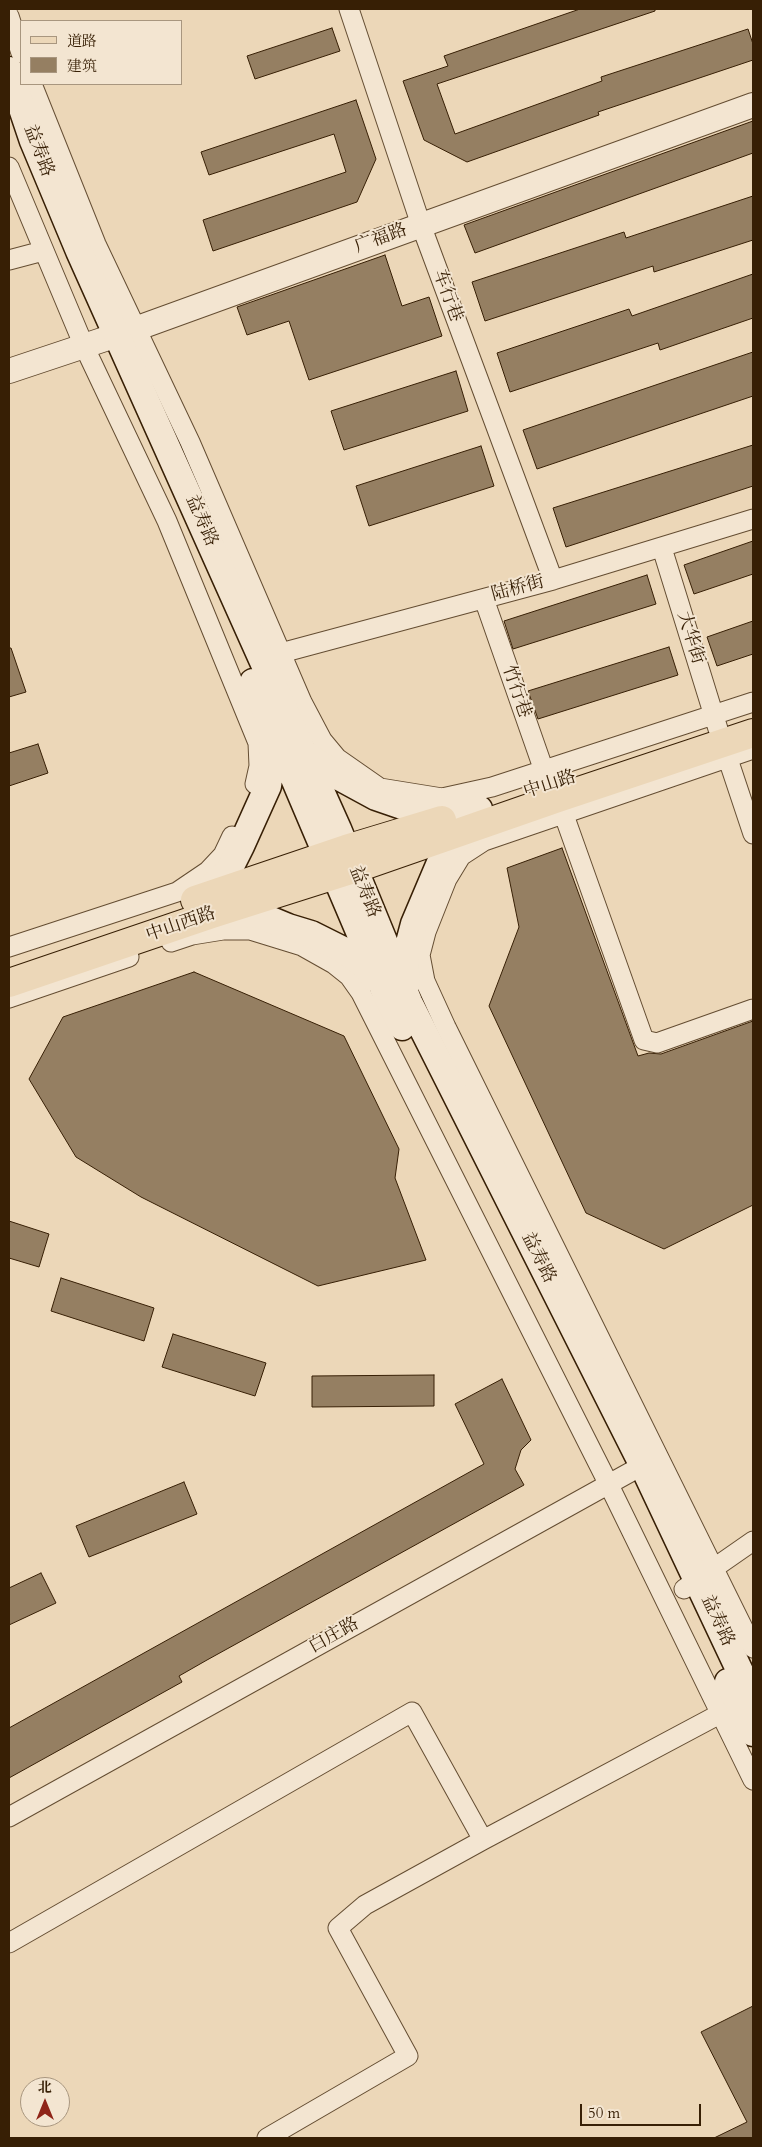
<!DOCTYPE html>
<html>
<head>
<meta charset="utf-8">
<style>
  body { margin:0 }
  #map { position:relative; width:762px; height:2147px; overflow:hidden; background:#ecd7b8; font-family:Cardo,"Noto Serif SC",serif }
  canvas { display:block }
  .frame { position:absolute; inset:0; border:10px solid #371f05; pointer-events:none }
  .legend { position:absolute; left:20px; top:20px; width:162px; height:65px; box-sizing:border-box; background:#f3e5d1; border:1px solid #a8967f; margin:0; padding:6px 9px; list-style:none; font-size:15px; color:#371f05 }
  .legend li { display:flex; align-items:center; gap:10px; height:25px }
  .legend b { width:25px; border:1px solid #a8967f }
  .north { position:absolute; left:20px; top:2077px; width:50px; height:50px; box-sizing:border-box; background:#f3e5d1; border:1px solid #a8967f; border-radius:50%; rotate:0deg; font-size:14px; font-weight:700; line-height:20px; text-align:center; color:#371f05 }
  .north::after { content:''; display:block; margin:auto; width:18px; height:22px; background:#8f2418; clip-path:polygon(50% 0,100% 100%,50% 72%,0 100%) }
  .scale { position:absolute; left:580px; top:2104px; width:121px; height:22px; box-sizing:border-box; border:2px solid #371f05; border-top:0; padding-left:6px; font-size:15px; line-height:18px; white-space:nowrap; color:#371f05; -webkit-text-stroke:4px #f3e5d1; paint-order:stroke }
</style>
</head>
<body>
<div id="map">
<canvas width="762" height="2147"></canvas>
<div class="frame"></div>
<ul class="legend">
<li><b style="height:6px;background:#ecd7b8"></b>道路</li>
<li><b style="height:14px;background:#957f62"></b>建筑</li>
</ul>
<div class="north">北</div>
<div class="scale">50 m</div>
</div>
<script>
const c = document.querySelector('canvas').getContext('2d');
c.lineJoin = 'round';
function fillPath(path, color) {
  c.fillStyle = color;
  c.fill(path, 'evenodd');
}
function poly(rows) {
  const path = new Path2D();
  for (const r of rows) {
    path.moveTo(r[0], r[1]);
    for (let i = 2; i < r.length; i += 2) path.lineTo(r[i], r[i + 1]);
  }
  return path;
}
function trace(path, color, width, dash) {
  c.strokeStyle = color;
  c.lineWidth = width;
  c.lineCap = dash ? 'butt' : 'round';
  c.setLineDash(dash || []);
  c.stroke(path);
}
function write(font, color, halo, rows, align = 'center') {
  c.font = font + ' Cardo,"Noto Serif SC",serif';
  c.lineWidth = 4;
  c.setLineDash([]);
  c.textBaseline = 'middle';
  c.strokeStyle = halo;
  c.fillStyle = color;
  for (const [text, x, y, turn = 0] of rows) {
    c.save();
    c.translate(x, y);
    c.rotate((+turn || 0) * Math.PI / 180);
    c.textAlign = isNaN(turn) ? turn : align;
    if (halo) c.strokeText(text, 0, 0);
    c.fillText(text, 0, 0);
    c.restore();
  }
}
const building = poly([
  [580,9,655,9,655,11,437,84,455,134,602,81,601,77,748,29,753,44,753,60,598,112,599,115,467,162,424,140,403,81,448,66,444,56,580,9],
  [332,28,340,51,255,79,247,56,332,28],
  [356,100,376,159,357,202,213,251,203,220,346,172,334,134,209,175,201,152,356,100],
  [753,121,753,153,475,253,464,225,753,121],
  [753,196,753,240,654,272,653,266,485,321,472,282,624,232,626,238,753,196],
  [385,255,402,306,429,297,442,336,309,380,289,321,247,335,237,307,385,255],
  [753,274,753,318,660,350,658,343,510,392,497,353,629,309,632,316,753,274],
  [753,352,753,396,537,469,523,430,753,352],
  [456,371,468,411,344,450,331,411,456,371],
  [753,445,753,486,566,547,553,508,753,445],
  [481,446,494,486,369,526,356,486,481,446],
  [753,541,753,574,694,594,684,565,753,541],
  [647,575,656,604,513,649,504,621,647,575],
  [753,621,753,654,717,666,707,637,753,621],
  [669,647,678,675,538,719,528,691,669,647],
  [9,648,11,648,26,692,9,697,9,648],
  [38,744,48,773,9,786,9,753,38,744],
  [562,848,638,1056,649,1053,661,1054,753,1021,753,1205,664,1249,586,1213,489,1006,519,927,507,868,562,848],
  [194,972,344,1036,399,1149,395,1178,426,1260,318,1286,141,1197,76,1157,29,1079,63,1017,194,972],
  [9,1221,49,1234,39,1267,9,1258,9,1221],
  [61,1278,154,1308,144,1341,51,1311,61,1278],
  [173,1334,266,1363,255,1396,162,1367,173,1334],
  [434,1375,434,1406,312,1407,312,1376,434,1375],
  [502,1379,531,1440,521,1450,515,1469,524,1485,207,1660,179,1676,182,1682,9,1778,9,1728,484,1464,455,1404,502,1379],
  [184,1482,197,1514,89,1557,76,1526,184,1482],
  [41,1573,56,1603,9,1625,9,1588,41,1573],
  [753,2006,753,2138,714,2138,747,2122,701,2032,753,2006]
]);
fillPath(building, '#957f62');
trace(building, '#371f05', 1);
const minor = poly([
  [349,9,421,225,553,580],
  [9,16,21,53],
  [32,84,96,244,190,442,302,702,322,740,337,758,380,788,442,798,492,787,753,702],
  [9,167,84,346,167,521,258,743,259,766,255,784],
  [9,260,43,251],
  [662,548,718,729],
  [484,599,549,785],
  [281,653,553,580,753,519],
  [724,747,753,834],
  [753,749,484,841,461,856,447,879,426,932,420,955,425,981,446,1027,753,1648],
  [559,801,644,1040,657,1043,753,1009],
  [171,942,192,935,223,930,250,930,302,946,334,964,349,976,361,993,608,1483,753,1780],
  [9,947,177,892,208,871,223,855,232,836],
  [9,998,129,957],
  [684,1589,753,1541],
  [9,1817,654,1459],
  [9,1943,412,1712,483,1840],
  [267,2138,408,2056,338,1928,365,1905,483,1840,731,1708]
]);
const tertiary = poly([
  [9,371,135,329,753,105]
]);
const secondary = poly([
  [9,70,33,141,79,251,338,829,409,1002,642,1464,753,1699],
  [253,682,386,995,402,1027],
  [304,753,341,778,376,797,408,808,439,810,479,809],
  [198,899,229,870,241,846,268,786,272,758,273,735],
  [219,914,259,915,288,927,311,934,341,949,365,966,374,978],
  [407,984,405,958,414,924,439,865,453,842,475,827],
  [728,1682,753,1733]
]);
const primary = poly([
  [195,900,346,849,442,820],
  [9,983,212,914,354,869,558,798,753,733]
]);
trace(minor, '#644d32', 21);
trace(tertiary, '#644d32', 26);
trace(secondary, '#371f05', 29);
trace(primary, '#371f05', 30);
trace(minor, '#f3e5d1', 19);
trace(tertiary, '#f3e5d1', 24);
trace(secondary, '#f3e5d1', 26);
trace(primary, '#ecd7b8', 28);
write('18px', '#371f05', '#f3e5d1', [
  ["益寿路",38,151,69],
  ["广福路",381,239,-20],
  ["车行巷",447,296,70],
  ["益寿路",201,521,66],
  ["陆桥街",518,589,-15],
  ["大华街",690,638,73],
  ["竹行巷",516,692,71],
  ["中山路",550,785,-18],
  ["益寿路",364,892,68],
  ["中山西路",181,925,-19],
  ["益寿路",538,1258,63],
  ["益寿路",717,1621,65],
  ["白庄路",334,1636,-29]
]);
</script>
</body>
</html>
